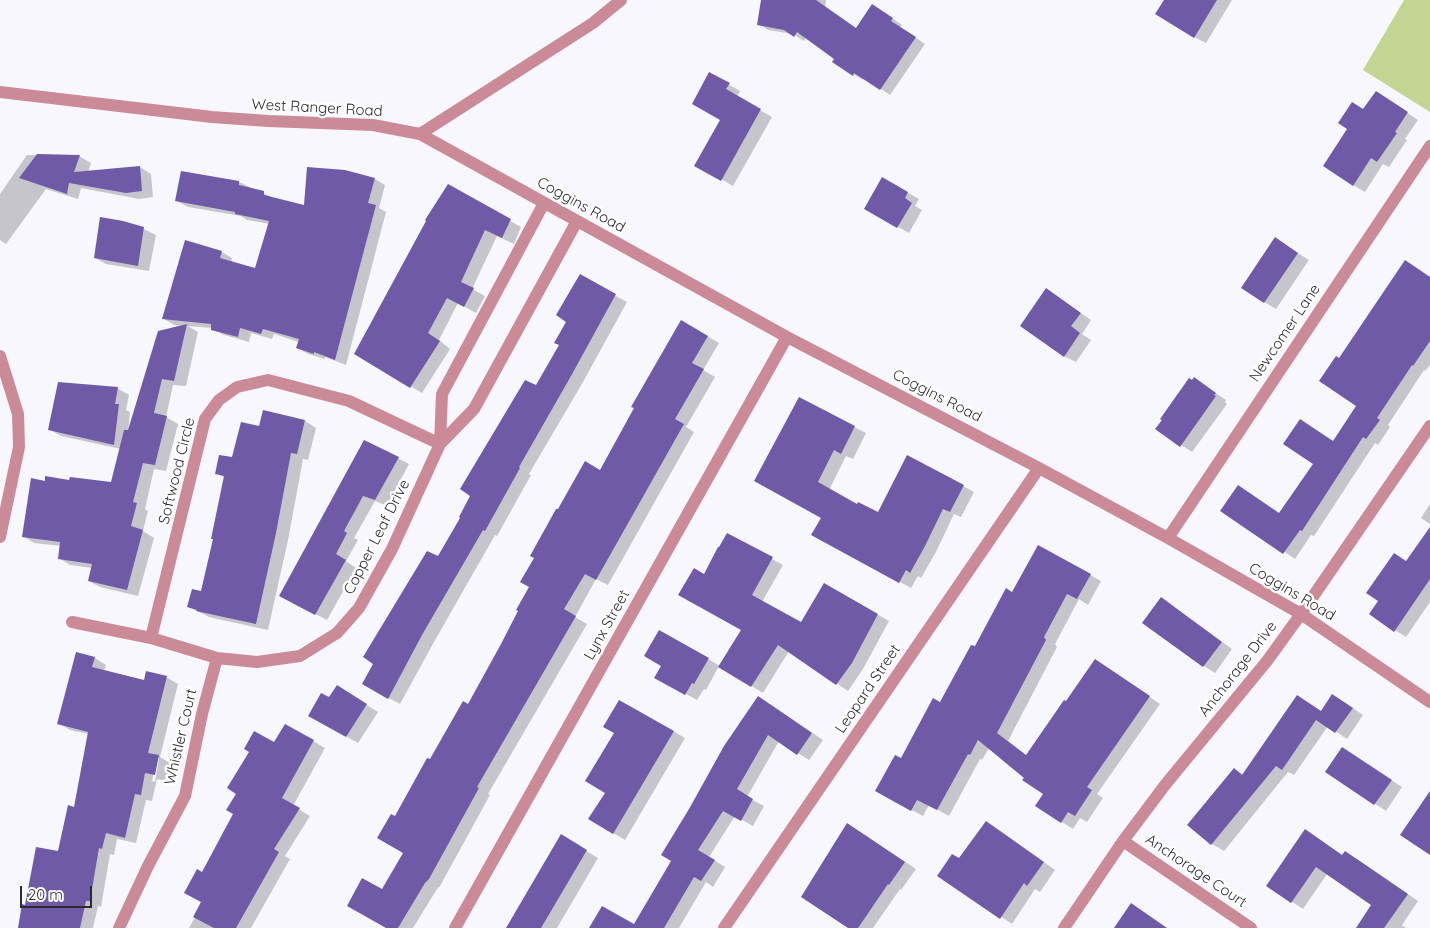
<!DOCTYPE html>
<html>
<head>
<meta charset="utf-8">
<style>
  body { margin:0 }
  #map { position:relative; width:1430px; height:928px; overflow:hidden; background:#f8f7fe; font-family:Quicksand,sans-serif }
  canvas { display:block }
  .scale { position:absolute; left:20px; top:886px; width:72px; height:22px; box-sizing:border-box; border:2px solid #2c2b31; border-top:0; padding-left:6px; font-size:15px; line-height:18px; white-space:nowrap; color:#2c2b31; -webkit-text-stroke:4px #fff; paint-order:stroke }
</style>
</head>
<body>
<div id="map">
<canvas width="1430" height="928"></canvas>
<div class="scale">20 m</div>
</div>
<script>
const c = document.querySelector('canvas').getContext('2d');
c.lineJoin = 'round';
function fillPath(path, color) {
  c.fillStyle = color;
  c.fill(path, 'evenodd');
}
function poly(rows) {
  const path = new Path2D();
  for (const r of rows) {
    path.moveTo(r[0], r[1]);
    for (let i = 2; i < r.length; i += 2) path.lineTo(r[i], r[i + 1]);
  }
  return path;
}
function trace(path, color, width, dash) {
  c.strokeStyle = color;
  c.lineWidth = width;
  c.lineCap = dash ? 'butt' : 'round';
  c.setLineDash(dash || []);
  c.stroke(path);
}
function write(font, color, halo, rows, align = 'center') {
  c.font = font + ' Quicksand,sans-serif';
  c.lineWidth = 5;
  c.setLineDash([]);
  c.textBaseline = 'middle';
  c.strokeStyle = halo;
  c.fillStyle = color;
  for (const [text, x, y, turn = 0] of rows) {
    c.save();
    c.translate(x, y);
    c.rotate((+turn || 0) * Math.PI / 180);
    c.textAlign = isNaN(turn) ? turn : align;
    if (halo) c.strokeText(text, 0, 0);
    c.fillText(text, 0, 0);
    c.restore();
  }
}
fillPath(poly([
  [1404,0,1430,0,1430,112,1363,70]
]), '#c4d493');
fillPath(poly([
  [764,0,826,0,825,7,856,29,882,11,902,25,900,27,925,44,890,95,864,78,863,80,853,74,836,59,806,38,804,41,793,34,768,30,759,24],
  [1165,0,1232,0,1206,43,1194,37],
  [710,74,740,91,737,97,772,117,733,186,696,165,722,119],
  [1387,99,1418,120,1405,139,1407,140,1389,167,1383,164,1365,192,1353,185,1349,129,1364,110],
  [27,155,79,156,91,163,88,172,140,167,151,174,153,197,139,199,81,188,78,199,46,189,6,244,0,240,0,194],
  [375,179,385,185,379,208,386,212,346,365,325,357,325,359,308,354,297,348,299,342,274,334,272,339,251,333,249,342,224,335,212,328,188,326,198,332,186,386,173,385,166,417,178,424,166,471,154,469,145,509,148,511,143,531,154,538,138,596,100,587,89,581,92,568,70,565,59,558,61,546,34,543,23,536,46,482,70,481,112,484,121,449,61,436,49,429,117,388,129,395,126,410,130,412,128,433,184,326,174,325,163,318,222,252,232,258,231,263,256,270,270,224,247,220,241,216,188,207,177,201,239,182,276,199,305,207],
  [883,179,919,199,915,206,922,210,909,233,866,209],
  [448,186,521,227,514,244,497,236,472,289,485,296,476,313,458,303,439,340,450,349,422,393,356,354],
  [123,222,144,229,156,235,149,271,106,264,95,258],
  [1287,246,1309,260,1276,309,1264,302],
  [580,276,627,302,583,382,529,474,531,475,497,536,495,535,434,642,400,704,375,691,438,558,561,345],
  [1430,277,1430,365,1425,371,1424,370,1388,425,1390,427,1378,445,1375,443,1314,536,1311,535,1295,559,1222,510,1280,514,1333,442,1358,405,1340,360],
  [1047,290,1091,320,1082,334,1091,340,1076,362,1064,356],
  [682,321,719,343,703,370,715,377,686,427,694,432,608,585,596,579,575,617,587,624,488,794,490,795,440,886,437,889,413,928,388,928,383,891,405,852,396,817,430,761,468,706,601,471],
  [1205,386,1226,400,1225,402,1227,404,1192,452,1157,429],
  [799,399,866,433,853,459,846,456,829,490,857,505,878,514,963,486,974,492,961,517,954,514,936,552,921,578,918,576,911,588,813,534,823,518],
  [305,421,316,428,308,460,303,459,288,540,268,630,209,617,189,607,202,593,214,539,225,478,217,473,233,458,260,428],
  [365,441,409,464,387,506,375,501,354,538,358,540,346,561,356,568,327,620,292,602],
  [1430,504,1430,524,1421,518],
  [1430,529,1430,602,1406,637,1395,630,1380,600],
  [728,535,783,565,762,602,802,624,824,584,889,621,863,669,848,691,789,651,763,693,719,666,706,690,704,689,697,700,656,677,662,665,660,631,720,666,743,630,704,575],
  [1038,546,1101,581,1088,605,1079,599,1055,644,1057,647,1008,741,1027,756,1067,703,1106,667,1160,704,1097,794,1103,798,1087,822,1080,818,1073,829,1062,822,1044,793,989,748,982,760,980,759,949,816,929,805,923,816,888,798,901,760,941,704,1013,593],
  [1172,606,1232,649,1215,673,1204,666],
  [77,653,95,658,106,665,104,671,145,681,166,677,178,684,160,757,170,763,166,781,157,779,152,801,146,800,136,843,117,839,114,855,110,854,101,907,98,906,93,928,19,928,26,906,59,852,75,808,89,734,70,730,58,723],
  [157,758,159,758,155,782,152,781],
  [349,694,378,712,358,743,310,716,330,699],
  [620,701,685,738,625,840,613,833,606,792],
  [1344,702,1363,715,1347,739,1328,726,1294,775,1288,772,1224,851,1212,844,1189,825,1234,769,1244,775,1322,712],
  [770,704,823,740,809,760,779,741,747,797,764,806,753,826,735,816,709,857,725,867,713,887,706,882,679,928,634,928],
  [285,725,325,748,293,806,310,816,285,856,290,859,251,928,189,928,203,902,202,873],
  [1343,748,1402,787,1386,811,1327,772],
  [997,829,1055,870,1040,892,1035,889,1012,924,939,875],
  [859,831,916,869,901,890,900,889,873,928,850,928],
  [561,836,598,858,557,928,508,928],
  [1343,856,1357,859,1418,901,1402,925,1406,928,1357,928,1373,905,1327,874,1303,909,1268,886]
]), '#0003');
fillPath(poly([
  [761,0,816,0,856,28,872,4,893,18,891,21,916,37,880,90,854,73,853,76,832,62,834,59,797,32,794,37,784,30,757,25],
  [1164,0,1217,0,1194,38,1155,14],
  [709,72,730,83,726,89,761,109,721,181,694,166,720,120,692,104],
  [1376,91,1408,112,1395,132,1397,133,1377,162,1371,158,1353,186,1323,166,1347,129,1338,123,1352,102,1363,109],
  [37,154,80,155,74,172,140,166,142,191,126,193,69,183,67,194,19,178],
  [307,167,345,170,375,178,368,203,376,205,335,360,314,352,314,354,296,348,299,339,263,329,261,334,240,328,238,337,211,330,211,324,162,319,185,240,222,251,220,258,255,268,269,221,235,214,235,212,175,201,181,171,239,181,239,185,264,191,264,195,304,205],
  [882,177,908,192,905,198,912,203,897,228,864,209],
  [448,184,511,219,502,238,485,230,461,282,474,288,464,307,447,298,428,333,440,341,410,388,354,354,426,221,425,220],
  [100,217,123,221,144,227,138,266,94,258],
  [1275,237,1298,253,1264,303,1241,288],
  [1405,260,1430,277,1430,341,1413,366,1412,365,1377,418,1380,420,1366,439,1363,437,1302,531,1300,530,1283,554,1220,511,1238,485,1279,513,1313,464,1283,444,1300,419,1333,441,1356,406,1319,381,1336,356,1339,358],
  [580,274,616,294,571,376,519,467,520,468,485,531,483,530,422,635,388,699,362,684,373,664,363,657,427,551,438,556,460,518,459,517,470,496,460,489,525,380,536,385,559,345,554,343,566,322,556,315],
  [1046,288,1081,313,1071,326,1080,333,1064,357,1020,326],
  [681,320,708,336,692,363,704,369,675,419,684,424,596,580,585,574,564,609,576,616,477,787,479,788,429,879,425,883,398,928,386,928,347,906,362,878,382,889,403,853,377,838,391,814,395,816,427,758,430,759,463,701,468,704,501,644,518,611,516,610,529,587,520,582,534,558,530,556,556,509,558,509,585,461,600,470,634,408,631,407],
  [187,324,174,381,162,379,154,413,167,416,155,465,143,463,133,502,137,503,131,526,143,530,127,590,88,581,92,564,58,559,60,542,22,537,31,478,45,481,45,476,69,480,70,477,111,482,124,430,128,430,158,331],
  [1194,377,1216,393,1214,395,1216,396,1180,447,1155,429,1162,420,1160,419,1189,378,1192,380],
  [58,382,118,387,115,404,119,404,114,445,48,430],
  [799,397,855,426,841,454,834,450,818,482,857,504,858,502,878,512,907,455,964,485,950,512,943,509,925,546,910,573,906,570,899,583,811,535,821,518,754,481],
  [263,410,305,420,297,454,291,453,276,533,256,624,196,611,197,610,187,607,192,589,201,591,213,539,211,539,224,476,215,474,219,455,232,457,241,422,259,426],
  [364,440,399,457,375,500,363,496,344,531,347,533,336,554,346,560,315,615,279,596],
  [1430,527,1430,579,1394,632,1369,614,1378,601,1366,593,1394,553,1406,561],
  [727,533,773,557,752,595,801,622,824,583,878,614,852,663,836,685,778,645,751,687,718,667,741,630,678,595,694,568,704,574,718,547,719,547],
  [1038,545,1091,574,1077,599,1067,594,1044,637,1046,640,997,733,1026,755,1064,700,1066,701,1095,659,1150,696,1087,787,1092,790,1075,816,1068,812,1061,823,1035,806,1043,794,1022,780,1024,778,978,740,970,755,968,754,937,810,917,800,911,811,875,791,895,755,901,758,933,698,940,702,971,645,975,646,1006,588,1012,592],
  [1161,597,1222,642,1203,667,1142,623],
  [659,630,709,658,694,684,692,683,685,695,654,678,661,666,644,656],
  [76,652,95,657,92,667,144,680,146,671,167,676,148,753,159,755,155,775,145,773,141,795,135,794,125,838,106,833,102,849,99,848,90,901,86,901,80,928,18,928,22,904,25,905,36,847,58,851,68,805,74,807,88,732,57,724],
  [337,685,367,704,346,737,308,716,321,693,329,697],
  [1332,694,1353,708,1335,733,1316,720,1282,770,1276,766,1211,845,1187,825,1234,768,1242,775,1297,695,1321,711],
  [758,696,812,733,797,755,768,735,737,789,753,799,741,821,723,811,698,850,715,860,701,881,694,877,664,928,589,928,602,906,634,924,671,861,661,855,689,809,724,746],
  [619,700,674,731,613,834,588,819,605,793,585,781,614,733,603,727],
  [285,724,314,740,282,798,300,808,274,849,279,852,236,928,214,928,193,917,201,902,184,893,197,869,202,872,233,814,226,810,236,794,227,788,249,752,244,749,254,731,274,742],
  [1342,747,1392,780,1374,805,1325,772],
  [1430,791,1430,855,1400,835],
  [986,821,1044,862,1027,886,1024,883,1000,919,937,876,952,854,959,858],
  [847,823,905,862,889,885,888,884,858,928,848,928,801,897],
  [1305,829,1342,855,1345,851,1408,894,1384,928,1356,928,1371,905,1316,867,1291,903,1266,886],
  [561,834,587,850,541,928,506,928],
  [1131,903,1167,928,1114,928]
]), '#6e5aa7');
trace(poly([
  [0,92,212,117,268,121,373,125,420,134,787,337,1039,468,1168,538,1301,614,1430,702],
  [420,134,593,23,621,0],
  [0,356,18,414,19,447,0,537],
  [440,444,442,394,544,203],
  [1168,538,1430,146],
  [72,622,151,638,217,658,257,662,300,656,337,633,359,608,392,549,440,444,474,409,577,221],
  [151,638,205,419,219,400,237,387,268,380,349,401,440,444],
  [1123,841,1251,928],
  [119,928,148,866,185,796,202,714,217,658],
  [455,928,787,337],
  [724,928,1039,468],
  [1064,928,1123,841,1165,785,1267,661,1301,614,1430,426]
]), '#cb8a97', 12);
write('15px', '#2c2b31', '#fff', [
  ["West Ranger Road",317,108,3],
  ["Coggins Road",581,205,29],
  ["Newcomer Lane",1285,333,-56],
  ["Coggins Road",937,396,27],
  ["Softwood Circle",177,471,-76],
  ["Copper Leaf Drive",377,537,-63],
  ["Coggins Road",1292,592,31],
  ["Lynx Street",607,625,-61],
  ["Anchorage Drive",1238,669,-52],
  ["Leopard Street",868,689,-56],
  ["Whistler Court",181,737,-77],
  ["Anchorage Court",1196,871,34]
]);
</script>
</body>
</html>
